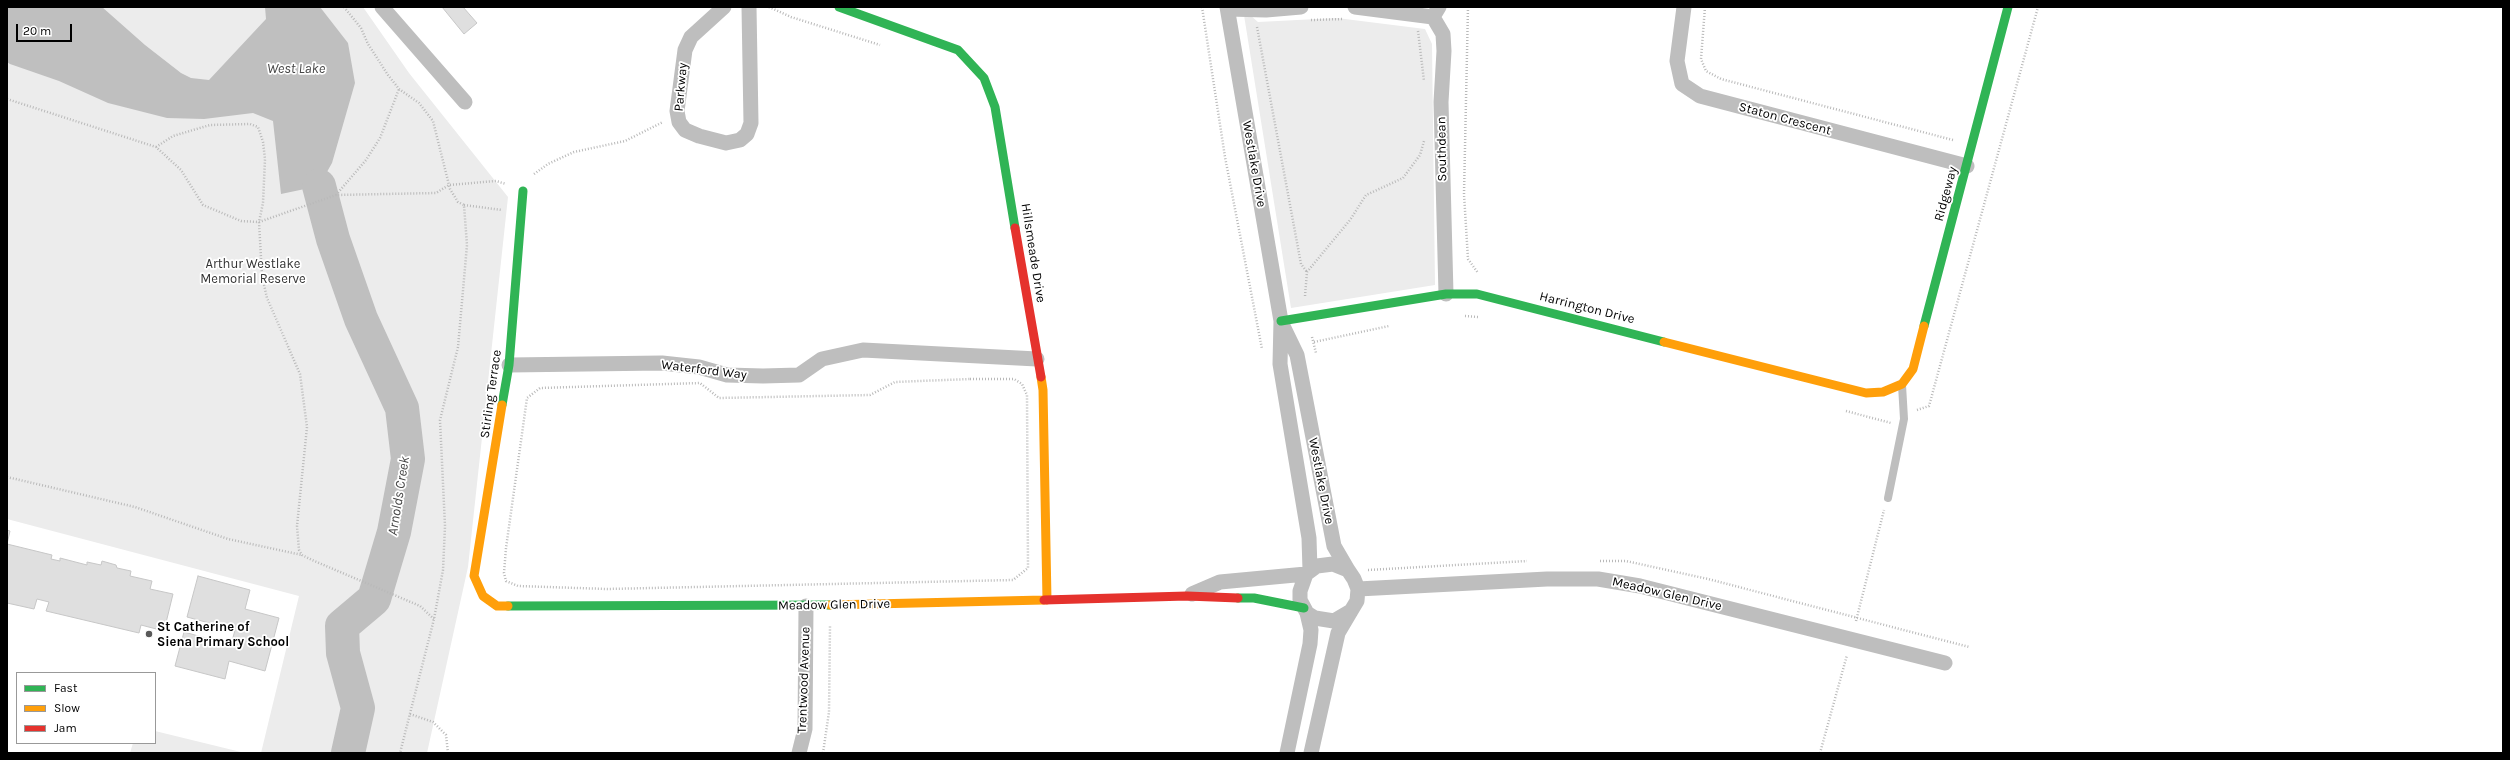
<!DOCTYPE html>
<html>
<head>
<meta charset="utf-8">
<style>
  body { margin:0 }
  #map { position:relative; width:2510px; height:760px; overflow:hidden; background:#fff; font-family:Karla,sans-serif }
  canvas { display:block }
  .frame { position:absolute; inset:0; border:8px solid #000; pointer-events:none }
  .legend { position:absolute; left:16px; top:672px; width:140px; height:72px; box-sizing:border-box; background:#fff; border:1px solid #999; margin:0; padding:5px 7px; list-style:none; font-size:12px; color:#000 }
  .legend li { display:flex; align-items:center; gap:8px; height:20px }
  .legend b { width:20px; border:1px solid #999 }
  .scale { position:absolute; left:16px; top:24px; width:56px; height:18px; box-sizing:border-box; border:2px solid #000; border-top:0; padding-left:5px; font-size:12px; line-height:14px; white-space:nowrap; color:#000; -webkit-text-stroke:3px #fff; paint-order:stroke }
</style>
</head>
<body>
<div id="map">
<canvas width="2510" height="760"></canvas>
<div class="frame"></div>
<ul class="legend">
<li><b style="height:5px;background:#30b455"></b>Fast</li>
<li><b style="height:5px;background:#ff9f0a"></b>Slow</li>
<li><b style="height:5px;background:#e5322d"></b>Jam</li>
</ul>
<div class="scale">20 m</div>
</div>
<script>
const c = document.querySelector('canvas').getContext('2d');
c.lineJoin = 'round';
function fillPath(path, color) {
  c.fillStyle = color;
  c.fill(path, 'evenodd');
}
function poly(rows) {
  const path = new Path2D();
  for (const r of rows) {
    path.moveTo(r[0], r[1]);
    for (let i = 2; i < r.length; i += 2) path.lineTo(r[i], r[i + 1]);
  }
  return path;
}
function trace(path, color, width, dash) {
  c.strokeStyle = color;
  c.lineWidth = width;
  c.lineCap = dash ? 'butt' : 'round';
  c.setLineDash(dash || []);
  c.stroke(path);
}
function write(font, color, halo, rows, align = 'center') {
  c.font = font + ' Karla,sans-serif';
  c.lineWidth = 3.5;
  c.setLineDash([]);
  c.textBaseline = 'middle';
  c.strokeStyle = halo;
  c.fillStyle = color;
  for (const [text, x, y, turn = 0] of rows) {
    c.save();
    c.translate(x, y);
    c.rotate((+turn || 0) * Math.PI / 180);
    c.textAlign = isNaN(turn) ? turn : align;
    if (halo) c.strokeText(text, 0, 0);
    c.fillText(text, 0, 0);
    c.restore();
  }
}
fillPath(poly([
  [7,7,363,7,409,73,508,197,468,567,427,753,261,753,299,596,7,519],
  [1243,9,1258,22,1337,18,1425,29,1432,44,1435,285,1291,308],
  [155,731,245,753,130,753,133,743,155,743]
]), '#ececec');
fillPath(poly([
  [7,7,102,7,145,45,181,73,191,78,209,80,266,19,265,7,320,7,348,43,355,83,332,163,319,186,281,194,273,121,253,113,204,119,167,118,108,103,59,81,10,64,7,62]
]), '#bfbfbf');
trace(poly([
  [319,186,333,239,361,319,402,408,408,459,394,532,374,599,342,626,343,653,358,708,348,753]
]), '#bfbfbf', 34);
const building = poly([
  [442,7,463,7,477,23,464,34,442,7],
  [7,530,10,531,7,544,52,555,51,559,60,561,60,558,87,565,87,562,101,565,102,561,116,565,117,568,131,571,130,576,152,581,150,589,173,594,164,631,141,625,139,633,46,611,49,602,37,599,34,609,7,603,7,530],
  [198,576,250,590,245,609,279,618,265,671,229,661,225,679,175,666,184,632,231,645,235,630,187,617,198,576]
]);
fillPath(building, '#dfdfdf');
trace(building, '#c7c7c7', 1);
trace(poly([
  [344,7,361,28,368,44,388,75,399,89,419,103,433,121,450,189,458,202,464,205,467,245,458,347,440,420,445,526,443,570,434,619,400,753],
  [769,7,791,17,880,45],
  [1202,7,1225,157,1262,349],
  [1468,7,1464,194,1468,259,1478,273],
  [1705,7,1701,59,1706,71,1721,79,1953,140],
  [1311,20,1344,19],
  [1257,27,1301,264,1307,272],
  [1418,31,1424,81],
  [7,99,156,147,181,170,203,205,241,221,259,222,336,195,436,193,449,185,496,181,506,184],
  [156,147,173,136,210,125,250,124,258,127,263,142,265,159,263,203,259,222,262,276,267,298,300,374,307,427,297,526,299,550,302,555,312,560,420,606,434,619],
  [534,174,548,164,574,152,625,141,663,122],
  [336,195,366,160,380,138,399,89],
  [464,205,502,210],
  [1305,296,1307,272,1350,220,1366,195,1403,178,1420,155,1424,141],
  [1465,316,1478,317],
  [1312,337,1316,353],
  [1314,342,1389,326],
  [970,379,1014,379,1022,384,1027,395,1028,568,1013,580,607,589,518,586,506,581,504,573,506,548,527,398,540,388,700,383,719,398,870,395,895,382,970,379],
  [1917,410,1929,406,2038,7],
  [1846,411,1891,423],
  [7,477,135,507,228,539,302,555],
  [1600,561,1626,561,1708,579,1969,647],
  [1368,570,1527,561],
  [1856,621,1884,510],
  [410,714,433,722,446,735,448,753],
  [823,753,829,712,830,626],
  [1820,753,1847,655]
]), '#b9b9b9', 2.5, [1, 2]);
trace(poly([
  [1888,498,1904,419,1902,385]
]), '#bebebe', 8);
trace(poly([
  [382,7,465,102],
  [724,7,691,37,685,50,677,111,679,122,685,130,699,136,726,143,740,140,747,134,751,123,749,7],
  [1227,7,1281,321,1280,364,1309,538,1310,570],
  [1355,7,1433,17],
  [1439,7,1433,17,1443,34,1444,51,1441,102,1446,294],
  [1684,7,1677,61,1682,84,1700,96,1967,166],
  [1228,9,1266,10,1301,7],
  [1282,324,1297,355,1334,546,1348,570],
  [509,365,662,363,699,367,727,375,763,376,799,375,822,359,863,350,1037,359],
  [1358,589,1547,579,1598,579,1640,586,1945,663],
  [1192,594,1220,582,1306,574],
  [799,753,805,729,806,606],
  [1287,753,1310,644,1311,630,1307,613],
  [1311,753,1338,633,1351,611,1357,601,1358,589,1354,579,1348,570,1333,564,1317,566,1306,574,1300,591,1300,600,1307,613,1315,618,1334,621,1351,611]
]), '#bebebe', 15);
trace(poly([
  [839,7,958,50,984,78,995,107,1015,228],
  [1281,321,1446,294,1477,294,1664,342],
  [1924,326,2008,7],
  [502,405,509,365,523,191],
  [1238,598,1254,598,1304,608],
  [508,606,830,605]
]), '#30b455', 9);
trace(poly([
  [1664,342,1866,393,1883,392,1902,384,1913,369,1924,326],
  [1041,377,1043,390,1047,600],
  [502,405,474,576,483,596,497,606,508,606],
  [830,605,1044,600]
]), '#ff9f0a', 9);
trace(poly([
  [1015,228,1041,377],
  [1044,600,1187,596,1238,598]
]), '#e5322d', 9);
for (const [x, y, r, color] of [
  [149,634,4,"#595959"]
]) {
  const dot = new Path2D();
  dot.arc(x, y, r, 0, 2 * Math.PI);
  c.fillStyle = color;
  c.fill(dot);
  trace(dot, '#fff', 1.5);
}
write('13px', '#000', '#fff', [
  ["Parkway",681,87,-85],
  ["Staton Crescent",1785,119,15],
  ["Southdean",1442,149,-91],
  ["Westlake Drive",1254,164,80],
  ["Ridgeway",1946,194,-75],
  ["Hillsmeade Drive",1033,253,81],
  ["Harrington Drive",1587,308,14],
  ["Waterford Way",704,370,7],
  ["Stirling Terrace",491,394,-82],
  ["Westlake Drive",1321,481,79],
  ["Meadow Glen Drive",1667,594,13],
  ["Meadow Glen Drive",834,605,-1],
  ["Trentwood Avenue",804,680,-88]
]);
write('13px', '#333', '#fff', [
  ["Arthur Westlake",253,264],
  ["Memorial Reserve",253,279]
]);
write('bold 13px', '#000', '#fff', [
  ["St Catherine of",157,627],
  ["Siena Primary School",157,642]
], 'left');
write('italic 14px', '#444', '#fff', [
  ["West Lake",296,69],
  ["Arnolds Creek",399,496,-81]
]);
</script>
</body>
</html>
